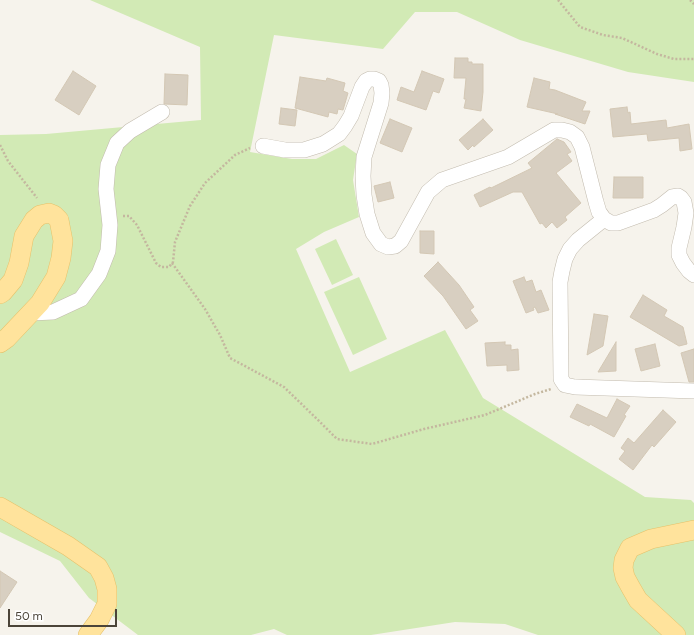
<!DOCTYPE html>
<html>
<head>
<meta charset="utf-8">
<style>
  body { margin:0 }
  #map { position:relative; width:694px; height:635px; overflow:hidden; background:#f6f3ec; font-family:Figtree,sans-serif }
  canvas { display:block }
  .scale { position:absolute; left:8px; top:609px; width:109px; height:18px; box-sizing:border-box; border:2px solid #4b4439; border-top:0; padding-left:5px; font-size:12px; line-height:14px; white-space:nowrap; color:#4b4439; -webkit-text-stroke:3px #fff; paint-order:stroke }
</style>
</head>
<body>
<div id="map">
<canvas width="694" height="635"></canvas>
<div class="scale">50 m</div>
</div>
<script>
const c = document.querySelector('canvas').getContext('2d');
c.lineJoin = 'round';
function fillPath(path, color) {
  c.fillStyle = color;
  c.fill(path, 'evenodd');
}
function poly(rows) {
  const path = new Path2D();
  for (const r of rows) {
    path.moveTo(r[0], r[1]);
    for (let i = 2; i < r.length; i += 2) path.lineTo(r[i], r[i + 1]);
  }
  return path;
}
function trace(path, color, width, dash) {
  c.strokeStyle = color;
  c.lineWidth = width;
  c.lineCap = dash ? 'butt' : 'round';
  c.setLineDash(dash || []);
  c.stroke(path);
}
fillPath(poly([
  [90,0,694,0,694,82,628,72,520,40,457,12,415,12,383,49,274,35,250,152,292,159,316,159,344,145,357,154,353,180,359,217,324,232,296,249,350,372,445,330,483,398,645,497,691,500,694,503,694,635,538,635,505,624,455,622,371,635,287,635,274,629,251,635,138,635,89,598,60,561,0,532,0,135,46,134,201,120,200,47],
  [336,239,353,275,332,285,315,249],
  [359,277,387,339,353,355,324,292]
]), '#d2eab5');
const building = poly([
  [455,58,468,58,468,62,472,62,472,64,483,64,483,92,481,111,464,108,466,99,464,99,466,78,454,78,455,58],
  [73,71,96,86,79,115,55,100,73,71],
  [422,71,444,79,439,93,433,91,426,110,397,100,401,87,414,92,422,71],
  [165,74,188,75,187,105,164,104,165,74],
  [300,77,326,81,327,78,345,83,343,91,348,93,343,110,338,109,337,114,329,112,328,117,295,108,300,77],
  [534,78,550,82,549,89,555,90,586,102,582,111,590,111,585,124,555,114,558,114,527,107,534,78],
  [627,107,628,113,630,112,631,124,666,120,667,128,689,124,692,149,680,151,679,138,648,141,647,134,613,137,610,109,627,107],
  [281,108,297,110,295,126,279,124,281,108],
  [390,119,412,128,402,152,380,143,390,119],
  [483,119,493,130,474,147,473,145,468,150,459,140,483,119],
  [557,139,564,142,571,152,567,154,572,161,556,173,581,203,565,217,567,220,557,228,552,222,546,228,542,223,540,224,522,192,513,192,480,207,474,195,490,187,491,188,532,168,528,163,557,139],
  [614,177,643,177,643,198,613,198,614,177],
  [390,182,394,198,378,202,374,186,390,182],
  [420,231,434,231,434,254,420,253,420,231],
  [438,262,459,285,474,307,470,310,478,321,466,329,443,296,424,276,438,262],
  [524,277,526,282,532,280,536,292,541,290,549,310,538,313,535,307,533,308,534,310,526,313,513,281,524,277],
  [643,295,667,310,664,316,683,327,687,344,679,346,630,317,643,295],
  [594,314,608,316,603,346,587,355,594,314],
  [505,342,505,345,511,345,511,350,518,349,519,370,507,371,507,365,487,366,485,343,505,342],
  [616,342,616,371,598,372,616,342],
  [655,344,660,366,641,371,635,349,655,344],
  [694,349,694,382,689,382,681,353,694,349],
  [617,399,630,406,624,415,626,416,614,437,590,424,589,426,570,417,577,404,607,418,617,399],
  [663,410,676,422,654,447,652,445,633,470,619,459,625,451,621,448,628,438,634,443,663,410],
  [0,571,17,582,0,608,0,571]
]);
fillPath(building, '#d8cfc1');
trace(building, '#d3c7b4', 1);
const minor = poly([
  [263,146,285,150,304,150,323,144,339,134,345,126,351,116,362,87,366,81,370,79,374,79,379,81,381,85,382,93,381,103,364,157,363,176,364,195,367,214,373,233,381,244,388,247,395,246,401,241,428,192,442,180,508,157,554,130,562,130,570,132,577,137,582,147,596,202,599,212,604,219,611,223,618,223,654,210,662,205,672,197,678,196,681,198,684,202,686,213,684,227,679,248,679,255,683,263,689,271,694,275],
  [604,219,578,240,570,249,565,259,562,271,560,282,561,379,565,385,575,387,694,391],
  [31,313,53,312,81,299,99,274,108,251,110,225,106,189,108,165,117,143,130,131,162,112]
]);
const major = poly([
  [0,294,3,292,13,280,19,263,24,236,34,220,40,215,49,213,54,215,59,220,63,241,61,258,56,277,40,303,7,338,0,343],
  [0,507,68,546,98,567,104,578,107,589,107,604,99,620,88,635],
  [676,635,638,600,631,588,625,577,623,568,624,560,630,548,651,539,694,530]
]);
trace(minor, '#c2bbae', 16);
trace(major, '#e6c16a', 20);
trace(poly([
  [558,0,580,27,603,35,622,38,657,54,674,59,694,59],
  [690,0,694,4],
  [0,145,8,161,37,198],
  [123,216,129,216,137,225,156,263,161,267,169,267,173,262,175,242,190,206,205,183,235,155,250,148],
  [172,263,205,309,220,335,230,358,284,387,317,419,337,439,372,444,424,429,485,415,535,394,551,389]
]), '#c4b79f', 2.5, [2, 2]);
trace(minor, '#fff', 15);
trace(major, '#ffe39c', 19);
</script>
</body>
</html>
